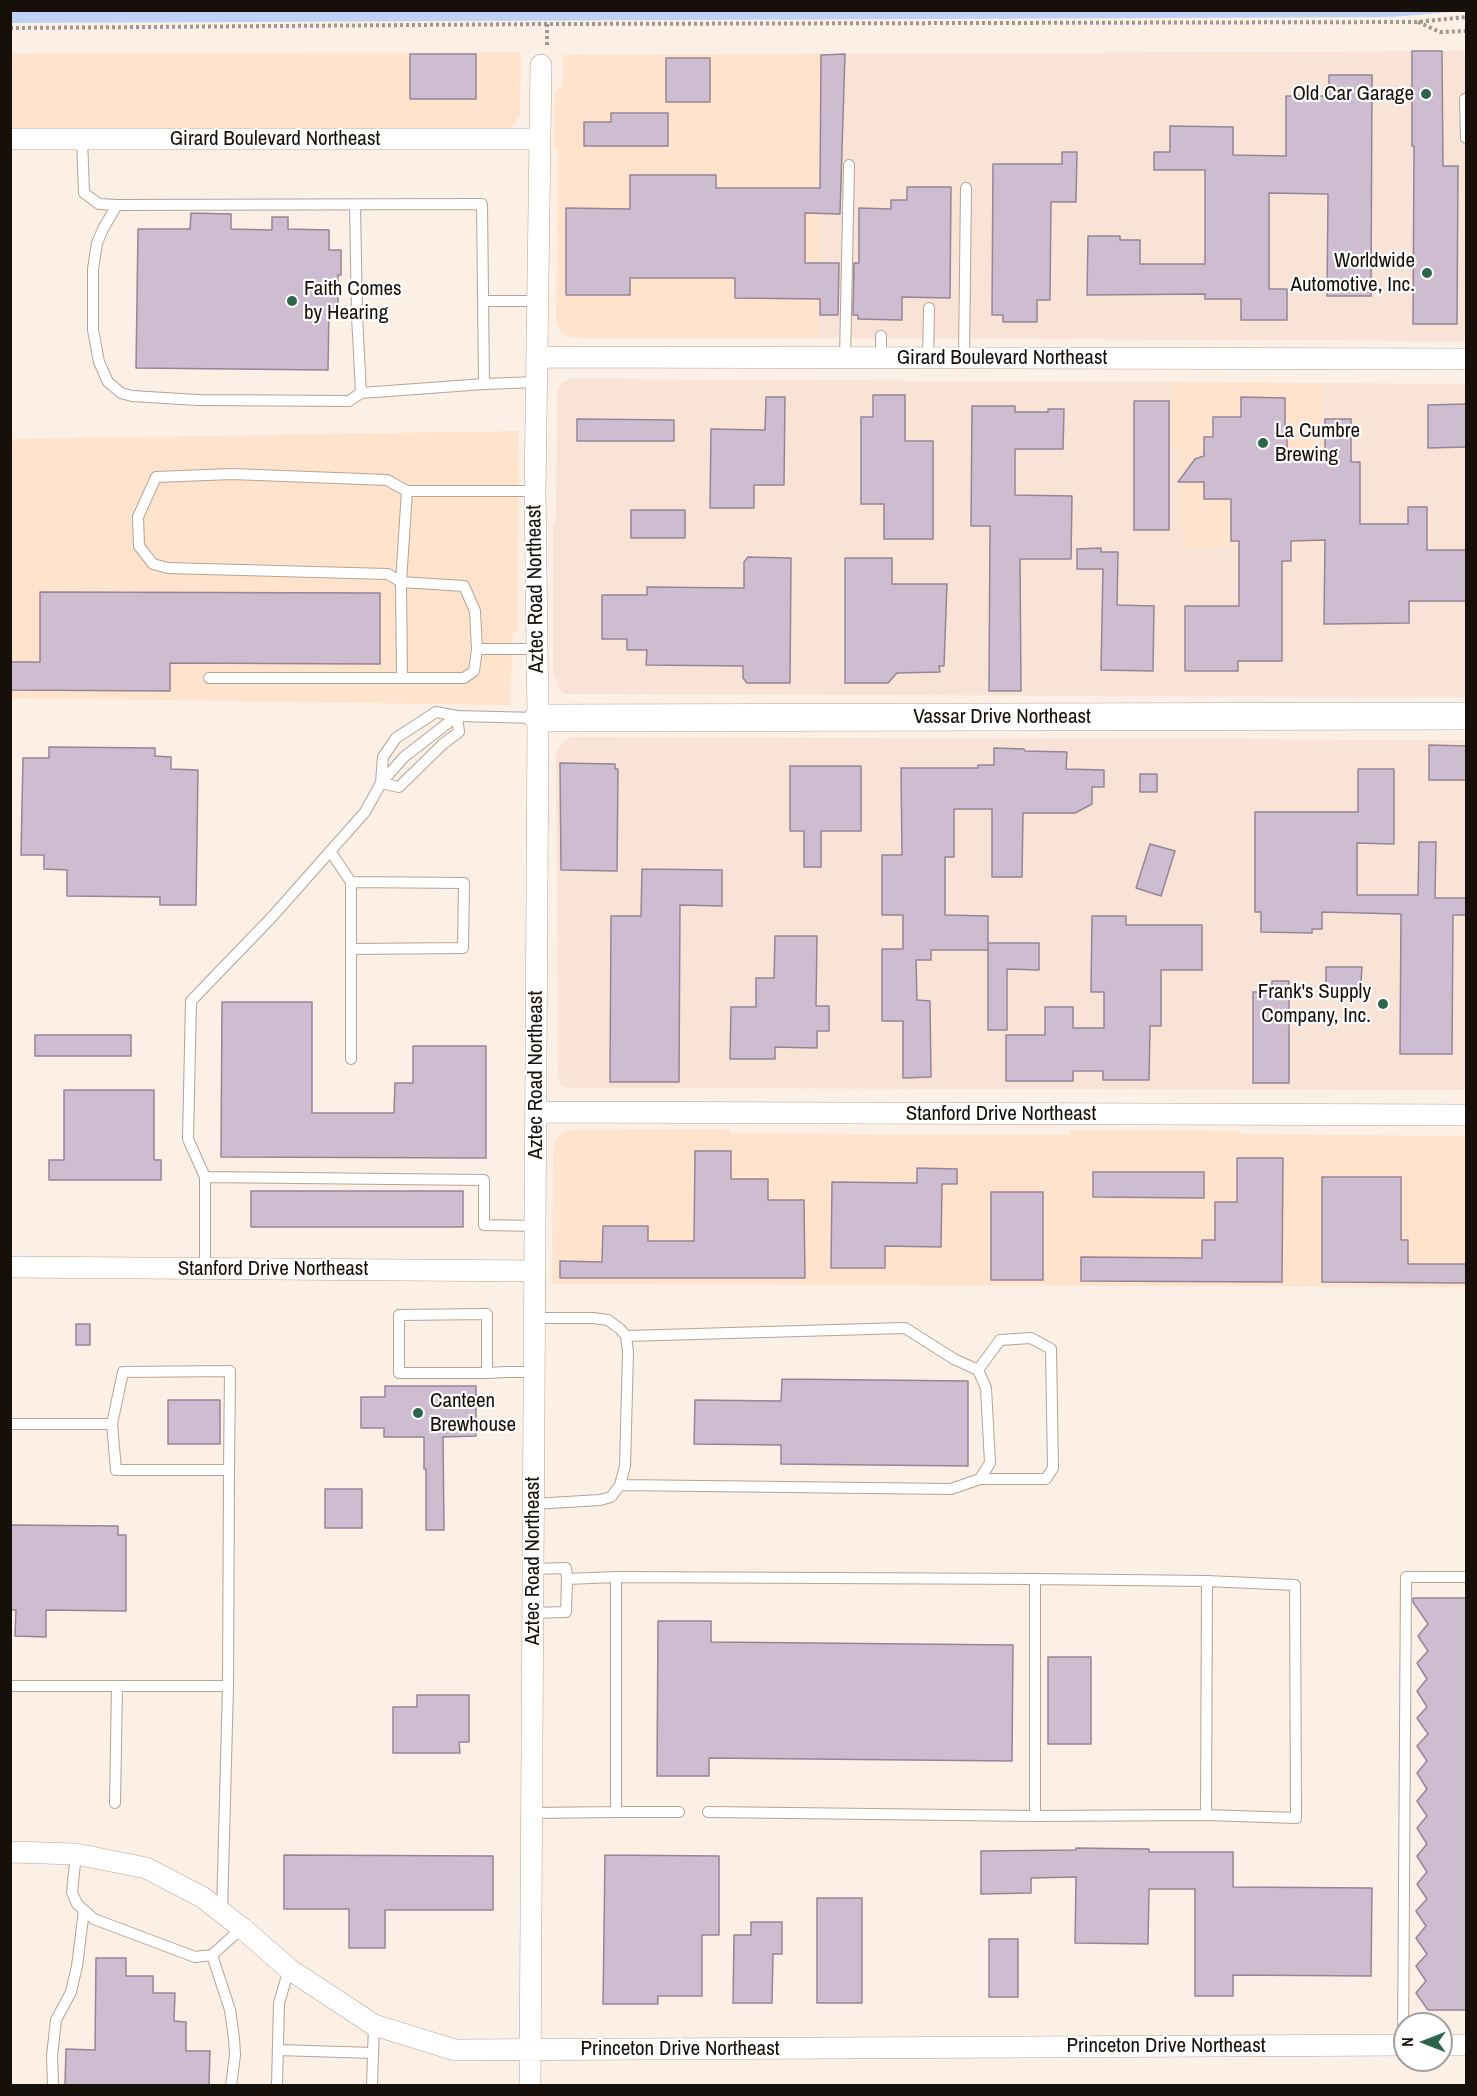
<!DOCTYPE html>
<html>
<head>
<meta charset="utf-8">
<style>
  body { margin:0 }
  #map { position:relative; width:1477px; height:2096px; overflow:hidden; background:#fcefe5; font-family:"Archivo Narrow",sans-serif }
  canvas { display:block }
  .frame { position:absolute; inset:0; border:12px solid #17100a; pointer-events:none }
  .north { position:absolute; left:1393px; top:2012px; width:60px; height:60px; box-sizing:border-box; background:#fff; border:2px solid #a29f9d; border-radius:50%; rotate:270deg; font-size:16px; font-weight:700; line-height:24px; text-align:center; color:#17100a }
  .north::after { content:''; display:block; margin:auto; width:21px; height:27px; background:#2d644c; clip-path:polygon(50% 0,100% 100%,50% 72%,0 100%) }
</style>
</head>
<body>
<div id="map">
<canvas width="1477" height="2096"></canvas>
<div class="frame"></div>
<div class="north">N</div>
</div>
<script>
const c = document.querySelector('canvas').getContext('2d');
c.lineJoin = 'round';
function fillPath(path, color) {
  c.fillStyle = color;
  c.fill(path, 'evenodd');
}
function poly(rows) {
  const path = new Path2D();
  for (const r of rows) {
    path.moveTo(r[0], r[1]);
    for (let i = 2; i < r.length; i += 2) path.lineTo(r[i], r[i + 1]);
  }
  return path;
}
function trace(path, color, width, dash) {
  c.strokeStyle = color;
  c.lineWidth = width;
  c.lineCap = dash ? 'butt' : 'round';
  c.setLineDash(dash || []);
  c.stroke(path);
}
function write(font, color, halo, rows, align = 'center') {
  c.font = font + ' "Archivo Narrow",sans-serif';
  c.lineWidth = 4.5;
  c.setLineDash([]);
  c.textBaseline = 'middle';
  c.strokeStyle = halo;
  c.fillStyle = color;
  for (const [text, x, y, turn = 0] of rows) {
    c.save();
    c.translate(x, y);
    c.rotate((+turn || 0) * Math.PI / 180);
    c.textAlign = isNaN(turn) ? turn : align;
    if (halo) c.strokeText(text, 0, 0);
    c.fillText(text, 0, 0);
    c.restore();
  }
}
fillPath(poly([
  [1466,51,1466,341,818,338,821,54],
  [570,379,1172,382,1172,448,1182,450,1180,522,1185,530,1185,546,1323,544,1324,383,1466,384,1466,697,564,694,559,689,556,678,553,678,553,525,556,524,557,393,561,383],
  [571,737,1466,740,1466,1090,568,1088,561,1085,558,1077,556,756,562,742]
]), '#f9e3d6');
fillPath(poly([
  [521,52,520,116,509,130,11,132,11,54],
  [821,54,818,338,579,338,567,336,561,332,556,322,558,149,554,148,555,93,563,85,563,55],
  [1172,382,1324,383,1323,545,1185,547,1185,530,1180,522,1182,450,1172,449],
  [519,431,518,632,513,633,510,705,11,698,10,439],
  [730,1129,730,1133,903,1135,1069,1135,1069,1130,1239,1131,1240,1134,1466,1136,1466,1287,552,1284,553,1150,555,1142,561,1134,571,1130]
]), '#ffe3cc');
fillPath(poly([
  [10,11,11,10,1462,11,1392,17,11,23]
]), '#bfd2f6');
const building = poly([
  [1412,51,1442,51,1443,166,1458,166,1457,324,1413,324,1414,146,1412,146,1412,51],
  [410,54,476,54,476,99,410,99,410,54],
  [845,54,840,214,805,213,805,263,839,263,838,315,820,315,820,299,735,298,735,278,630,278,630,295,566,295,566,208,630,209,630,175,716,175,716,188,820,188,821,55,845,54],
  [666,58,710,58,710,102,666,102,666,58],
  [1329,75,1372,75,1371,296,1327,296,1328,194,1269,193,1269,289,1287,289,1287,320,1241,320,1241,299,1205,299,1205,294,1087,295,1088,236,1120,236,1120,240,1140,240,1140,264,1205,264,1205,170,1154,170,1154,152,1170,152,1170,126,1233,127,1233,155,1286,156,1286,96,1329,96,1329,75],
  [611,113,668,113,668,146,584,146,584,122,611,122,611,113],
  [1062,152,1077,152,1076,202,1051,202,1050,300,1037,300,1037,322,1003,322,1003,315,992,315,993,164,1062,164,1062,152],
  [907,187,951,187,950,298,902,297,902,320,858,319,858,315,853,315,854,263,859,263,859,208,891,209,891,200,907,200,907,187],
  [191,213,231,214,231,229,272,230,272,217,288,217,288,229,329,230,329,250,341,250,341,275,338,275,338,310,329,309,328,370,136,368,138,229,190,229,191,213],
  [873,395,905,395,905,441,933,441,933,539,884,539,884,504,861,504,861,417,873,417,873,395],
  [766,397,785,397,784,485,754,485,754,508,710,508,711,429,765,430,766,397],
  [1241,397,1285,398,1285,438,1287,437,1287,454,1325,454,1325,419,1351,419,1351,462,1360,462,1360,524,1408,524,1408,507,1427,507,1427,550,1467,550,1467,601,1409,601,1409,623,1324,624,1325,540,1291,541,1291,561,1282,561,1282,661,1238,661,1238,671,1185,671,1185,606,1239,606,1239,541,1231,541,1231,499,1204,499,1204,482,1178,482,1195,459,1204,456,1204,437,1213,437,1213,417,1241,417,1241,397],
  [1134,401,1169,401,1169,530,1134,530,1134,401],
  [1467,404,1467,447,1428,448,1428,405,1467,404],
  [972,406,1015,406,1015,412,1048,412,1048,409,1064,409,1063,449,1015,449,1015,495,1072,496,1071,559,1020,559,1021,691,989,691,990,526,971,526,972,406],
  [577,419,674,420,674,441,577,441,577,419],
  [631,510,685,510,685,538,631,538,631,510],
  [1101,548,1101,552,1118,552,1117,605,1154,606,1153,671,1101,670,1103,569,1077,569,1077,549,1101,548],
  [748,557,791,558,790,683,747,683,743,678,743,666,646,665,647,650,627,650,627,639,602,639,602,595,647,595,647,587,744,588,744,562,748,557],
  [845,558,892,558,892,584,947,584,944,666,939,666,940,672,897,673,888,683,845,683,845,558],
  [40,592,380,593,380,664,170,663,170,691,10,690,10,662,40,662,40,592],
  [1429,745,1467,746,1467,780,1429,780,1429,745],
  [49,747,155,748,155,756,171,757,171,769,198,770,196,905,160,905,160,897,67,896,67,870,44,869,44,855,21,855,23,758,49,758,49,747],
  [994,748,1024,749,1025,751,1067,752,1066,769,1104,770,1104,787,1092,787,1092,804,1075,813,1023,813,1022,877,992,877,992,809,954,809,954,857,945,857,945,915,988,916,988,950,931,950,931,960,916,960,917,1000,930,1001,931,1077,903,1078,903,1021,882,1021,882,949,903,949,903,915,882,915,882,855,902,855,901,768,978,768,978,765,994,765,994,748],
  [560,763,615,764,615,769,618,769,617,871,561,870,560,763],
  [790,766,861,766,861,831,821,831,821,867,804,867,804,831,790,831,790,766],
  [1358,769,1394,769,1394,844,1357,843,1357,895,1418,895,1419,842,1436,842,1435,898,1467,898,1467,915,1453,915,1452,1054,1400,1054,1401,914,1322,912,1322,929,1312,929,1312,933,1261,932,1261,912,1255,912,1255,812,1358,812,1358,769],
  [1140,774,1157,774,1157,792,1140,792,1140,774],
  [1150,844,1175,851,1161,896,1136,888,1150,844],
  [642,869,722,870,722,906,680,905,679,1082,610,1082,611,916,641,916,642,869],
  [1092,916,1126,916,1126,925,1202,925,1202,970,1161,970,1161,1026,1150,1026,1149,1080,1103,1080,1103,1071,1073,1071,1073,1081,1006,1081,1006,1035,1045,1035,1045,1007,1073,1007,1073,1028,1104,1028,1104,992,1091,992,1092,916],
  [775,936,817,936,816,1006,829,1006,829,1031,817,1031,817,1048,775,1047,775,1059,730,1059,731,1007,756,1007,756,978,774,978,775,936],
  [988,943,1039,943,1039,970,1007,969,1007,1030,988,1030,988,943],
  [1326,967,1362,967,1360,996,1345,996,1344,989,1326,989,1326,967],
  [1272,981,1289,981,1289,1083,1253,1083,1253,992,1272,992,1272,981],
  [222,1002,312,1002,312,1113,394,1113,395,1083,413,1083,413,1046,486,1046,486,1158,221,1157,222,1002],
  [35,1035,131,1035,131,1056,35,1056,35,1035],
  [64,1090,154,1090,154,1160,161,1160,161,1180,49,1180,49,1160,64,1160,64,1090],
  [695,1151,731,1151,731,1179,768,1179,768,1200,804,1200,805,1278,560,1278,560,1261,602,1262,603,1226,648,1226,648,1241,694,1241,695,1151],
  [1237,1158,1283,1158,1282,1282,1081,1281,1081,1257,1202,1258,1202,1240,1215,1240,1215,1202,1237,1202,1237,1158],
  [917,1168,957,1169,957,1184,942,1184,941,1247,885,1246,885,1268,831,1268,832,1182,917,1183,917,1168],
  [1093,1172,1204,1172,1204,1198,1093,1197,1093,1172],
  [1322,1177,1401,1177,1401,1240,1408,1240,1408,1264,1467,1264,1467,1283,1322,1282,1322,1177],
  [251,1191,463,1191,463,1227,251,1227,251,1191],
  [991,1192,1043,1192,1043,1280,991,1280,991,1192],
  [76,1324,90,1324,90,1345,76,1345,76,1324],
  [782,1379,968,1381,968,1466,781,1464,781,1445,694,1444,695,1400,781,1401,782,1379],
  [385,1386,476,1386,476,1436,443,1437,444,1530,426,1530,426,1469,424,1469,424,1437,384,1437,384,1428,361,1428,361,1397,385,1397,385,1386],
  [168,1400,220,1400,220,1444,168,1444,168,1400],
  [325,1489,362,1489,362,1528,325,1528,325,1489],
  [10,1525,118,1526,118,1535,126,1535,126,1611,46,1610,46,1637,15,1636,16,1610,10,1610,10,1525],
  [1413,1598,1467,1598,1467,2010,1428,2010,1416,1993,1426,1981,1416,1966,1427,1954,1416,1938,1426,1926,1416,1911,1427,1899,1417,1884,1427,1872,1417,1856,1427,1844,1417,1828,1427,1816,1417,1801,1427,1789,1417,1773,1427,1761,1417,1746,1428,1734,1417,1718,1427,1707,1417,1691,1427,1679,1417,1663,1428,1651,1418,1636,1428,1624,1413,1602,1413,1598],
  [658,1621,711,1621,711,1642,1013,1645,1012,1761,709,1758,709,1776,657,1776,658,1621],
  [1048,1657,1091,1657,1091,1744,1048,1744,1048,1657],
  [417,1695,469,1695,469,1742,459,1742,460,1753,393,1753,393,1707,417,1707,417,1695],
  [1076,1848,1149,1849,1149,1852,1233,1852,1233,1887,1372,1888,1371,1976,1233,1975,1233,1996,1195,1996,1195,1889,1149,1889,1148,1944,1075,1943,1076,1877,1031,1878,1031,1893,981,1894,981,1851,1076,1850,1076,1848],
  [284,1855,493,1856,493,1910,385,1910,385,1948,349,1948,349,1909,284,1909,284,1855],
  [605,1855,719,1856,719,1935,702,1935,702,1996,658,1996,658,2004,603,2004,605,1855],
  [817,1898,862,1898,862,2003,817,2003,817,1898],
  [751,1922,782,1922,782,1954,773,1954,772,2003,733,2003,734,1935,751,1935,751,1922],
  [989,1939,1018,1939,1018,1997,989,1997,989,1939],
  [96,1958,126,1958,126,1976,153,1976,153,1993,175,1993,174,2021,186,2022,186,2051,210,2051,209,2085,65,2085,66,2049,95,2050,96,1958]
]);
fillPath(building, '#cebdd0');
trace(building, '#958597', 1.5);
const service = poly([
  [1465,99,1466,138],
  [82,139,84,193,99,204,117,205],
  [355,205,357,316,361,393],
  [485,301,537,301],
  [845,358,849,165],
  [881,358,881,336],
  [928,358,929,308],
  [964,358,966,188],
  [484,384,482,204,117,205,103,229,97,243,93,269,93,330,99,362,108,382,121,393,132,396,198,400,349,401,361,393,484,384,537,382],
  [232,474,387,480,407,491,401,582,388,574,168,568,153,564,139,546,138,517,156,477,232,474],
  [407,491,535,491],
  [209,678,464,678,474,671,477,649,536,649],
  [402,678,401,582,464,586,475,611,477,649],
  [381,783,383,757,396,738,436,712,457,716,537,718],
  [381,783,399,787,443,744,459,732,457,716],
  [330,851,351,882,351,1059],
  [351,882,464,883,463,948,351,949],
  [205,1177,188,1139,191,1001,272,917,365,812,381,783,404,757,457,716],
  [205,1268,205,1177,484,1180,484,1225,535,1226],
  [978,1370,1000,1340,1031,1338,1051,1349,1053,1468,1046,1479,980,1479],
  [487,1373,487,1314,399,1315,399,1373,487,1373,506,1372,534,1372],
  [10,1424,112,1424,116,1470,229,1470,228,1686],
  [112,1424,123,1372,230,1371,229,1470],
  [620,1485,951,1489,980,1479,990,1463,986,1388,978,1370,954,1359,905,1328,626,1336],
  [533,1504,600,1500,611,1497,620,1485,625,1466,628,1352,626,1336,620,1329,608,1320,593,1318,534,1318],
  [616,1577,1035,1579,1035,1816,708,1812],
  [1035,1579,1207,1581,1206,1815,1035,1816],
  [532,1613,566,1612,567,1579,566,1568,533,1569],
  [10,1686,228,1686,222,1912],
  [115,1803,117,1686],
  [616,1812,679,1812],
  [531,1813,616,1812,616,1577,567,1579],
  [1206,1815,1296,1818,1295,1585,1207,1581],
  [76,1854,72,1892,77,1904,94,1919,195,1957,212,1955,242,1928],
  [212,1955,230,2010,234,2038,235,2055,231,2086],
  [1403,2045,1406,1577,1466,1577],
  [278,2050,373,2053],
  [53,2086,52,2056,56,2020,71,1992,77,1966,84,1910],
  [277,2086,279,2003,289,1969],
  [372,2086,374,2025]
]);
const minor = poly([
  [10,139,539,139],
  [537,357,1466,359],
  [536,1112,1466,1115],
  [10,1267,535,1271],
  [10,1852,76,1854,146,1868,202,1897,242,1928,289,1969,374,2025,455,2050,1405,2045],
  [1441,2045,1466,2045],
  [530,2086,538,718,535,491,541,65]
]);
const tertiary = poly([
  [538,718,1466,716]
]);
trace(service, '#b7a393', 12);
trace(minor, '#b7a393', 22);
trace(tertiary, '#b7a393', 28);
trace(poly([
  [1418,22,1440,32,1466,31],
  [547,24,547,47],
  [10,28,547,24,1417,22,1466,17]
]), '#a2978f', 4, [3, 3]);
trace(service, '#fff', 10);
trace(minor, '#fff', 21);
trace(tertiary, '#fff', 27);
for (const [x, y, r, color] of [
  [1426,94,6,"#2d644c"],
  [1427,273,6,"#2d644c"],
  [292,301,6,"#2d644c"],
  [1263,443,6,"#2d644c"],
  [1383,1004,6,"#2d644c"],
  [418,1413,6,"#2d644c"]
]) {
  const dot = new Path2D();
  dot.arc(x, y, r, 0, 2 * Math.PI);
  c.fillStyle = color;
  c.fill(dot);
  trace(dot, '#fff', 2);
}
write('21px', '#17100a', '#fff', [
  ["Old Car Garage",1414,94],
  ["Worldwide",1415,261],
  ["Automotive, Inc.",1415,285],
  ["Faith Comes",304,289,"left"],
  ["by Hearing",304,313,"left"],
  ["La Cumbre",1275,431,"left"],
  ["Brewing",1275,455,"left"],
  ["Frank's Supply",1371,992],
  ["Company, Inc.",1371,1016],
  ["Canteen",430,1401,"left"],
  ["Brewhouse",430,1425,"left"]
], 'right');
write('21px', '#17100a', '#fff', [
  ["Girard Boulevard Northeast",275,139],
  ["Girard Boulevard Northeast",1002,358],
  ["Aztec Road Northeast",536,589,-91],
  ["Vassar Drive Northeast",1002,717],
  ["Aztec Road Northeast",536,1075,-90],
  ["Stanford Drive Northeast",1001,1114],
  ["Stanford Drive Northeast",273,1269],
  ["Aztec Road Northeast",533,1561,-90],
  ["Princeton Drive Northeast",1166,2046],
  ["Princeton Drive Northeast",680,2049]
]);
</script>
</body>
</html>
